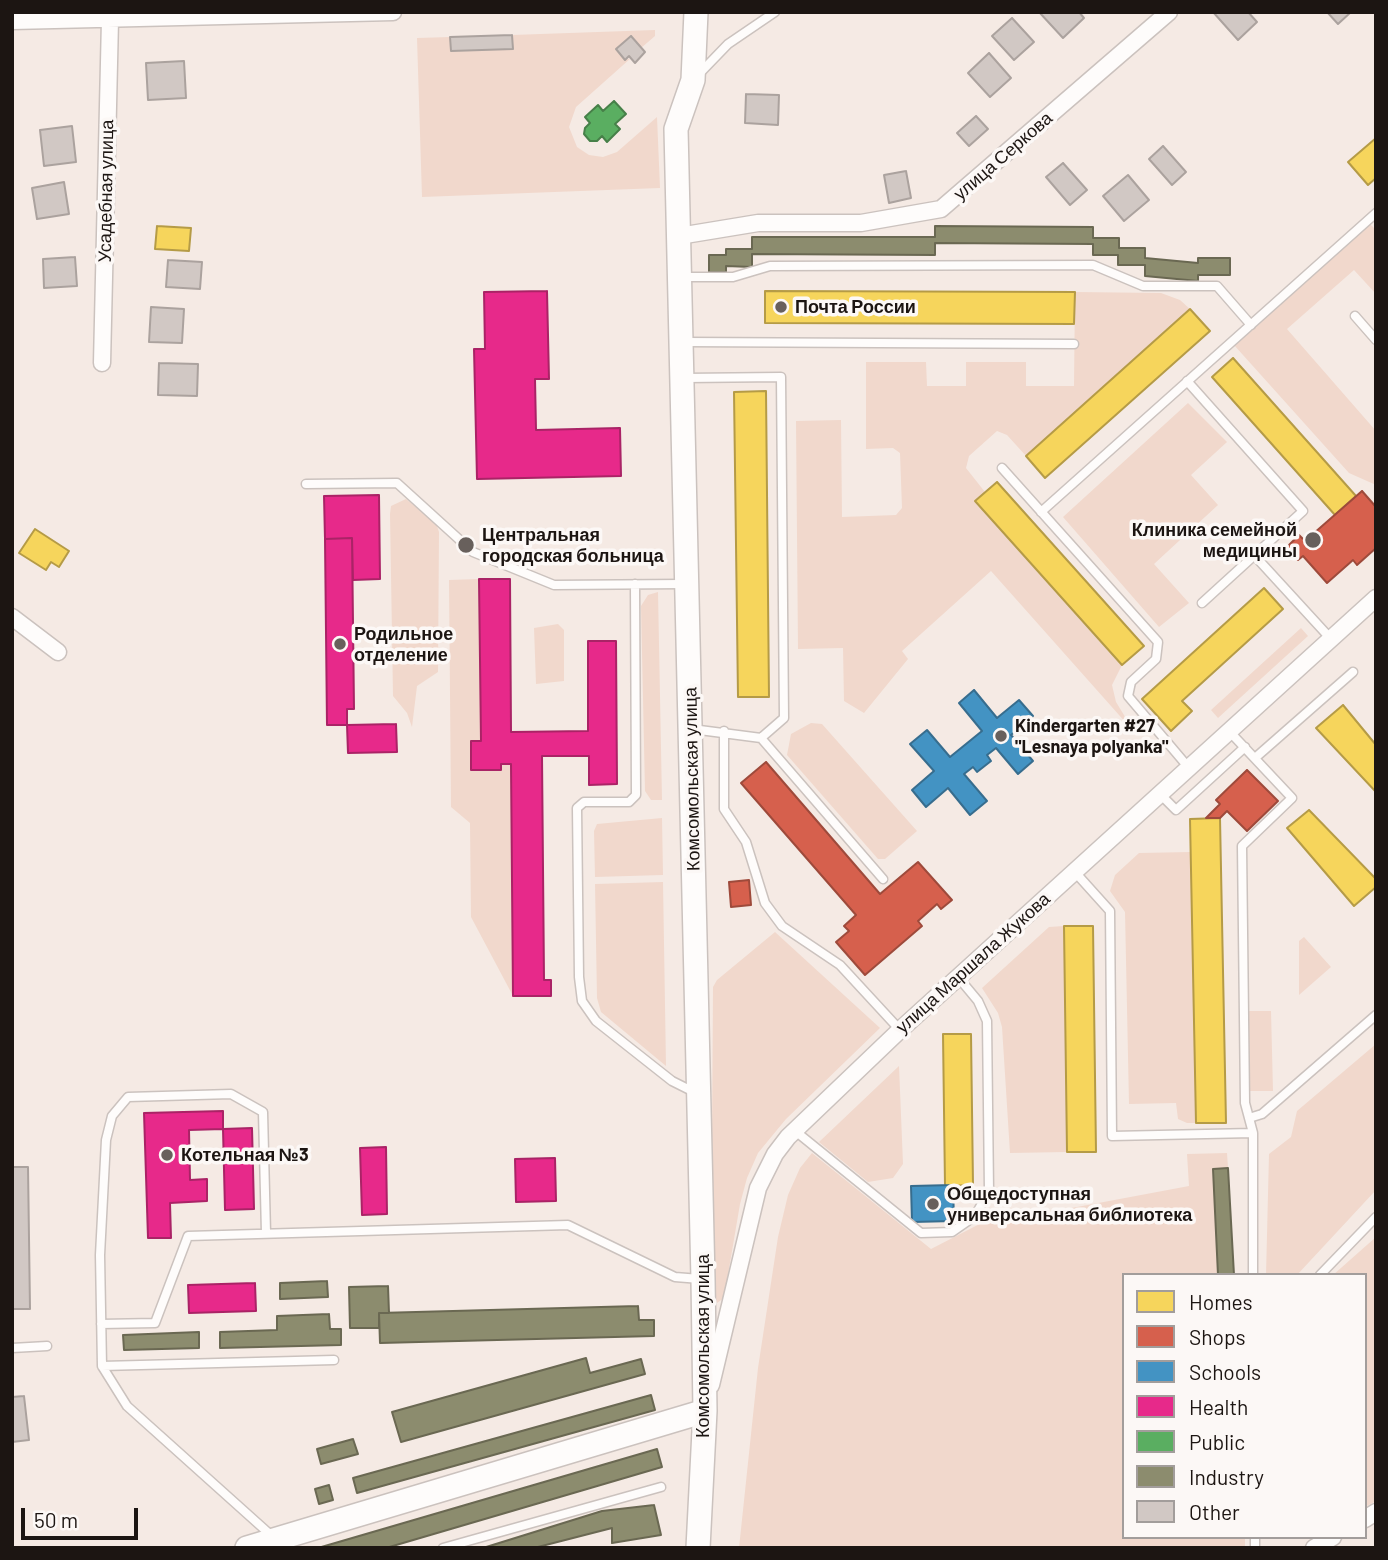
<!DOCTYPE html>
<html>
<head>
<meta charset="utf-8">
<style>
  body { margin:0 }
  #map { position:relative; width:1388px; height:1560px; overflow:hidden; background:#f5eae4; font-family:Barlow,sans-serif }
  canvas { display:block }
  .frame { position:absolute; inset:0; border:14px solid #1c1512; pointer-events:none }
  .legend { position:absolute; left:1122px; top:1273px; width:245px; height:266px; box-sizing:border-box; background:#fcf8f6; border:2px solid #a29d9b; margin:0; padding:9px 12px; list-style:none; font-size:21px; color:#1c1512 }
  .legend li { display:flex; align-items:center; gap:14px; height:35px }
  .legend b { width:35px; border:2px solid #a29d9b }
  .scale { position:absolute; left:21px; top:1508px; width:117px; height:32px; box-sizing:border-box; border:4px solid #1c1512; border-top:0; padding-left:9px; font-size:21px; line-height:24px; white-space:nowrap; color:#1c1512; -webkit-text-stroke:5px #fcf8f6; paint-order:stroke }
</style>
</head>
<body>
<div id="map">
<canvas width="1388" height="1560"></canvas>
<div class="frame"></div>
<ul class="legend">
<li><b style="height:19px;background:#f6d55c"></b>Homes</li>
<li><b style="height:19px;background:#d6604d"></b>Shops</li>
<li><b style="height:19px;background:#4393c3"></b>Schools</li>
<li><b style="height:19px;background:#e7298a"></b>Health</li>
<li><b style="height:19px;background:#5aae61"></b>Public</li>
<li><b style="height:19px;background:#8c8c6e"></b>Industry</li>
<li><b style="height:19px;background:#d1c8c4"></b>Other</li>
</ul>
<div class="scale">50 m</div>
</div>
<script>
const c = document.querySelector('canvas').getContext('2d');
c.lineJoin = 'round';
function fillPath(path, color) {
  c.fillStyle = color;
  c.fill(path, 'evenodd');
}
function poly(rows) {
  const path = new Path2D();
  for (const r of rows) {
    path.moveTo(r[0], r[1]);
    for (let i = 2; i < r.length; i += 2) path.lineTo(r[i], r[i + 1]);
  }
  return path;
}
function trace(path, color, width, dash) {
  c.strokeStyle = color;
  c.lineWidth = width;
  c.lineCap = dash ? 'butt' : 'round';
  c.setLineDash(dash || []);
  c.stroke(path);
}
function write(font, color, halo, rows, align = 'center') {
  c.font = font + ' Barlow,sans-serif';
  c.lineWidth = 7;
  c.setLineDash([]);
  c.textBaseline = 'middle';
  c.strokeStyle = halo;
  c.fillStyle = color;
  for (const [text, x, y, turn = 0] of rows) {
    c.save();
    c.translate(x, y);
    c.rotate((+turn || 0) * Math.PI / 180);
    c.textAlign = isNaN(turn) ? turn : align;
    if (halo) c.strokeText(text, 0, 0);
    c.fillText(text, 0, 0);
    c.restore();
  }
}
fillPath(poly([
  [655,30,655,36,641,48,631,36,616,49,625,60,631,58,576,107,569,127,577,147,589,155,603,157,617,152,657,117,660,188,422,197,417,38,450,37,451,51,513,48,512,35],
  [1370,224,1376,230,1376,294,1354,270,1287,329,1376,431,1376,485,1349,473,1234,345],
  [1075,292,1161,293,1180,300,1190,309,1026,456,1007,435,997,431,969,456,966,468,985,492,976,501,1122,665,1112,685,1116,702,1135,733,991,571,902,651,908,659,864,713,844,701,843,648,798,649,796,421,841,420,842,517,896,515,902,508,900,453,893,448,866,449,866,362,926,362,927,386,966,386,966,362,1026,362,1026,386,1074,386],
  [1188,403,1227,442,1191,475,1218,505,1154,564,1189,603,1159,627,1063,517],
  [406,499,436,523,439,532,438,672,417,686,412,727,407,713,393,696,390,514,391,506],
  [479,579,481,741,472,741,501,764,511,764,513,996,471,917,470,823,451,807,449,580],
  [658,592,662,800,651,800,645,791,641,606,648,595],
  [558,624,564,630,564,681,536,684,534,628],
  [1301,628,1308,636,1218,718,1211,710],
  [811,723,822,724,917,831,885,859,878,859,787,755,791,734],
  [662,818,663,875,595,877,594,831,597,824],
  [1191,852,1196,1123,1187,1123,1178,1119,1176,1103,1129,1104,1125,912,1110,891,1115,875,1139,853],
  [663,882,666,1066,601,1012,597,998,595,884],
  [1064,926,1067,1152,1010,1153,1002,1027,998,1013,982,988,1049,927],
  [775,932,880,1028,786,1119,758,1153,747,1178,740,1204,724,1298,717,1303,711,1295,713,987,717,980],
  [1304,937,1331,967,1299,995,1299,941],
  [1248,1011,1271,1011,1273,1091,1249,1091],
  [1376,1044,1376,1190,1297,1275,1266,1275,1269,1154,1291,1137,1297,1111],
  [899,1066,903,1164,893,1178,868,1182,819,1142],
  [812,1153,931,1249,999,1214,1013,1219,1189,1186,1187,1154,1227,1153,1228,1168,1213,1170,1218,1275,1124,1275,1124,1537,1245,1537,1245,1548,739,1548,758,1368,778,1237,788,1195,800,1168],
  [1376,1237,1376,1501,1365,1507,1365,1275,1333,1275]
]), '#f1d8cc');
const homes = poly([
  [1376,138,1376,178,1368,185,1348,162,1376,138],
  [157,226,191,228,189,251,155,249,157,226],
  [765,291,1075,292,1074,324,765,323,765,291],
  [1190,309,1210,331,1045,478,1026,456,1190,309],
  [1233,358,1356,496,1335,515,1212,377,1233,358],
  [766,391,769,697,738,697,734,392,766,391],
  [997,482,1144,646,1122,665,975,501,997,482],
  [35,529,69,551,59,567,51,562,46,570,19,553,35,529],
  [1264,588,1283,609,1182,701,1192,711,1171,731,1142,699,1264,588],
  [1343,705,1376,745,1376,792,1316,728,1343,705],
  [1309,810,1376,879,1376,887,1354,906,1287,828,1309,810],
  [1220,818,1226,1123,1196,1123,1190,819,1220,818],
  [1064,926,1093,926,1096,1152,1067,1152,1064,926],
  [943,1034,971,1034,973,1185,945,1186,943,1034]
]);
fillPath(homes, '#f6d55c');
trace(homes, '#b59b46', 2);
const shops = poly([
  [1362,491,1376,507,1376,548,1357,565,1353,560,1327,583,1303,556,1298,560,1287,547,1299,535,1305,541,1362,491],
  [766,762,880,894,918,862,952,900,941,909,937,904,918,921,922,926,865,975,836,942,849,931,844,926,856,915,741,783,766,762],
  [1247,770,1278,801,1247,831,1227,811,1220,818,1206,818,1220,804,1216,800,1247,770],
  [749,880,751,905,731,907,729,882,749,880]
]);
fillPath(shops, '#d6604d');
trace(shops, '#9e4a3b', 2);
const schools = poly([
  [974,690,997,718,1019,700,1033,716,1011,735,1033,761,1018,774,996,748,987,755,991,761,977,772,973,767,964,774,987,801,970,815,948,788,926,807,912,790,934,771,910,744,927,730,950,757,982,731,959,703,974,690],
  [953,1185,954,1221,912,1222,911,1186,953,1185]
]);
fillPath(schools, '#4393c3');
trace(schools, '#376d8e', 2);
const health = poly([
  [547,291,549,379,535,379,536,430,620,428,621,476,477,479,474,349,485,349,484,292,547,291],
  [379,495,380,579,353,580,352,538,325,539,324,496,379,495],
  [352,538,354,709,347,709,347,725,327,725,325,539,352,538],
  [479,579,510,579,511,732,588,731,588,641,616,641,617,784,589,785,589,756,542,756,544,980,551,980,551,996,513,996,511,764,501,764,501,770,471,770,471,741,481,741,479,579],
  [396,724,397,752,348,753,347,725,396,724],
  [223,1111,223,1129,189,1130,190,1180,207,1179,207,1201,170,1203,171,1238,148,1238,144,1113,223,1111],
  [252,1128,254,1209,225,1210,223,1129,252,1128],
  [386,1147,387,1214,362,1215,360,1148,386,1147],
  [555,1158,556,1201,516,1202,515,1159,555,1158],
  [255,1283,256,1311,189,1313,188,1285,255,1283]
]);
fillPath(health, '#e7298a');
trace(health, '#aa2366', 2);
const public = poly([
  [614,101,626,114,615,124,620,129,607,142,602,136,597,141,590,141,584,134,585,128,590,123,585,117,598,105,603,111,614,101]
]);
fillPath(public, '#5aae61');
trace(public, '#478049', 2);
const industry = poly([
  [935,226,1093,227,1093,238,1119,238,1119,248,1145,248,1145,258,1198,263,1198,258,1230,258,1230,275,1198,275,1198,281,1145,276,1145,265,1118,265,1118,255,1093,255,1093,244,935,243,935,255,752,254,752,267,726,266,726,272,709,272,709,255,726,255,726,249,752,249,752,237,935,237,935,226],
  [1228,1168,1234,1275,1218,1275,1213,1169,1228,1168],
  [327,1281,328,1297,280,1299,280,1283,327,1281],
  [388,1286,389,1313,379,1313,379,1328,350,1328,349,1287,388,1286],
  [638,1306,639,1320,654,1320,654,1336,380,1343,379,1313,638,1306],
  [329,1314,330,1329,341,1329,341,1345,220,1348,220,1332,277,1330,277,1316,329,1314],
  [199,1332,199,1348,124,1350,123,1335,199,1332],
  [586,1358,590,1373,641,1359,645,1374,401,1442,392,1412,586,1358],
  [651,1395,655,1410,357,1493,353,1478,651,1395],
  [353,1439,358,1454,321,1464,317,1449,353,1439],
  [657,1449,662,1467,386,1548,318,1548,657,1449],
  [329,1485,333,1500,319,1504,315,1489,329,1485],
  [654,1505,661,1535,612,1543,612,1528,534,1548,483,1548,602,1511,654,1505]
]);
fillPath(industry, '#8c8c6e');
trace(industry, '#6a6852', 2);
const building = poly([
  [1039,12,1079,12,1084,18,1063,38,1039,12],
  [1213,12,1248,12,1257,22,1238,40,1213,12],
  [1327,12,1351,12,1338,24,1327,12],
  [1012,18,1034,42,1014,60,992,36,1012,18],
  [512,35,513,49,451,51,450,37,512,35],
  [631,36,645,52,635,63,629,56,625,60,616,49,631,36],
  [989,53,1011,78,990,97,968,73,989,53],
  [184,61,186,98,148,100,146,63,184,61],
  [746,94,779,95,778,125,745,123,746,94],
  [976,116,988,129,969,146,957,133,976,116],
  [72,126,76,162,44,166,40,130,72,126],
  [1163,146,1186,172,1172,185,1149,159,1163,146],
  [1063,163,1087,190,1070,205,1046,177,1063,163],
  [906,171,911,198,889,203,884,175,906,171],
  [1128,175,1149,200,1124,221,1103,196,1128,175],
  [64,182,69,214,37,219,32,188,64,182],
  [75,257,77,286,44,288,43,259,75,257],
  [168,260,202,262,200,289,166,287,168,260],
  [151,307,184,309,182,343,149,342,151,307],
  [159,363,198,364,197,396,158,395,159,363],
  [12,1167,28,1167,30,1309,12,1309,12,1167],
  [24,1396,29,1440,12,1442,12,1397,24,1396]
]);
fillPath(building, '#d1c8c4');
trace(building, '#aba29e', 2);
const lane = poly([
  [699,74,728,44,775,12],
  [683,277,733,277,770,266,1093,265,1143,286,1217,286,1251,325],
  [1355,316,1376,340],
  [684,342,1074,344],
  [685,378,781,377,784,718,761,738],
  [1187,381,1303,511,1202,603],
  [1002,468,1158,642,1156,659,1131,682,1128,696,1189,768],
  [306,484,397,483,473,552,554,585,684,584],
  [1041,512,1376,213],
  [1254,555,1331,639],
  [635,584,636,795,629,802,584,802,577,808,579,977,582,1001,596,1021,672,1081,696,1093],
  [692,729,761,738,883,879],
  [724,731,724,809,746,842,765,903,782,926,840,965,900,1030],
  [1229,731,1292,798,1242,846,1245,1103,1253,1133],
  [1255,758,1353,672],
  [1160,794,1176,810,1245,747],
  [1074,871,1110,911,1112,1136,1253,1133,1253,1275],
  [1249,1118,1262,1114,1376,1015],
  [794,1130,921,1233,952,1232,975,1216,989,1191,987,1021,978,1001,958,977],
  [266,1233,263,1112,231,1094,128,1097,112,1116,106,1140,100,1255,102,1366,127,1406,273,1537],
  [1320,1275,1376,1217],
  [101,1324,155,1323,188,1236,568,1225,675,1277,700,1279],
  [12,1348,47,1346],
  [102,1366,334,1360],
  [1255,1537,1255,1548],
  [443,1548,661,1487]
]);
const street = poly([
  [12,21,393,12],
  [679,236,758,223,861,223,941,209,1169,12],
  [102,363,110,20],
  [12,617,58,652],
  [711,1385,758,1188,775,1154,788,1137,900,1030,1376,598],
  [1365,1519,1376,1512],
  [1314,1548,1333,1537]
]);
const secondary = poly([
  [696,12,693,80,676,129,703,1279,705,1411,698,1548],
  [247,1548,705,1411]
]);
trace(lane, '#cbc2be', 11);
trace(street, '#cbc2be', 19);
trace(secondary, '#cbc2be', 26);
trace(lane, '#fefcfb', 8);
trace(street, '#fefcfb', 16);
trace(secondary, '#fefcfb', 23);
for (const [x, y, r, color] of [
  [781,307,7,"#68605c"],
  [1313,540,9,"#68605c"],
  [466,545,9,"#68605c"],
  [340,644,7,"#68605c"],
  [1001,736,7,"#68605c"],
  [167,1155,7,"#68605c"],
  [933,1204,7,"#68605c"]
]) {
  const dot = new Path2D();
  dot.arc(x, y, r, 0, 2 * Math.PI);
  c.fillStyle = color;
  c.fill(dot);
  trace(dot, '#fcf8f6', 2.5);
}
write('18px', '#1c1512', '#fcf8f6', [
  ["улица Серкова",1003,156,-41],
  ["Усадебная улица",106,191,-89],
  ["Комсомольская улица",692,779,-91],
  ["улица Маршала Жукова",973,963,-42],
  ["Комсомольская улица",703,1346,-90]
]);
write('bold 18px', '#1c1512', '#fcf8f6', [
  ["Почта России",795,307],
  ["Клиника семейной",1297,530,"right"],
  ["медицины",1297,551,"right"],
  ["Центральная",482,535],
  ["городская больница",482,556],
  ["Родильное",354,634],
  ["отделение",354,655],
  ["Kindergarten #27",1015,726],
  ["\"Lesnaya polyanka\"",1015,747],
  ["Котельная №3",181,1155],
  ["Общедоступная",947,1194],
  ["универсальная библиотека",947,1215]
], 'left');
</script>
</body>
</html>
